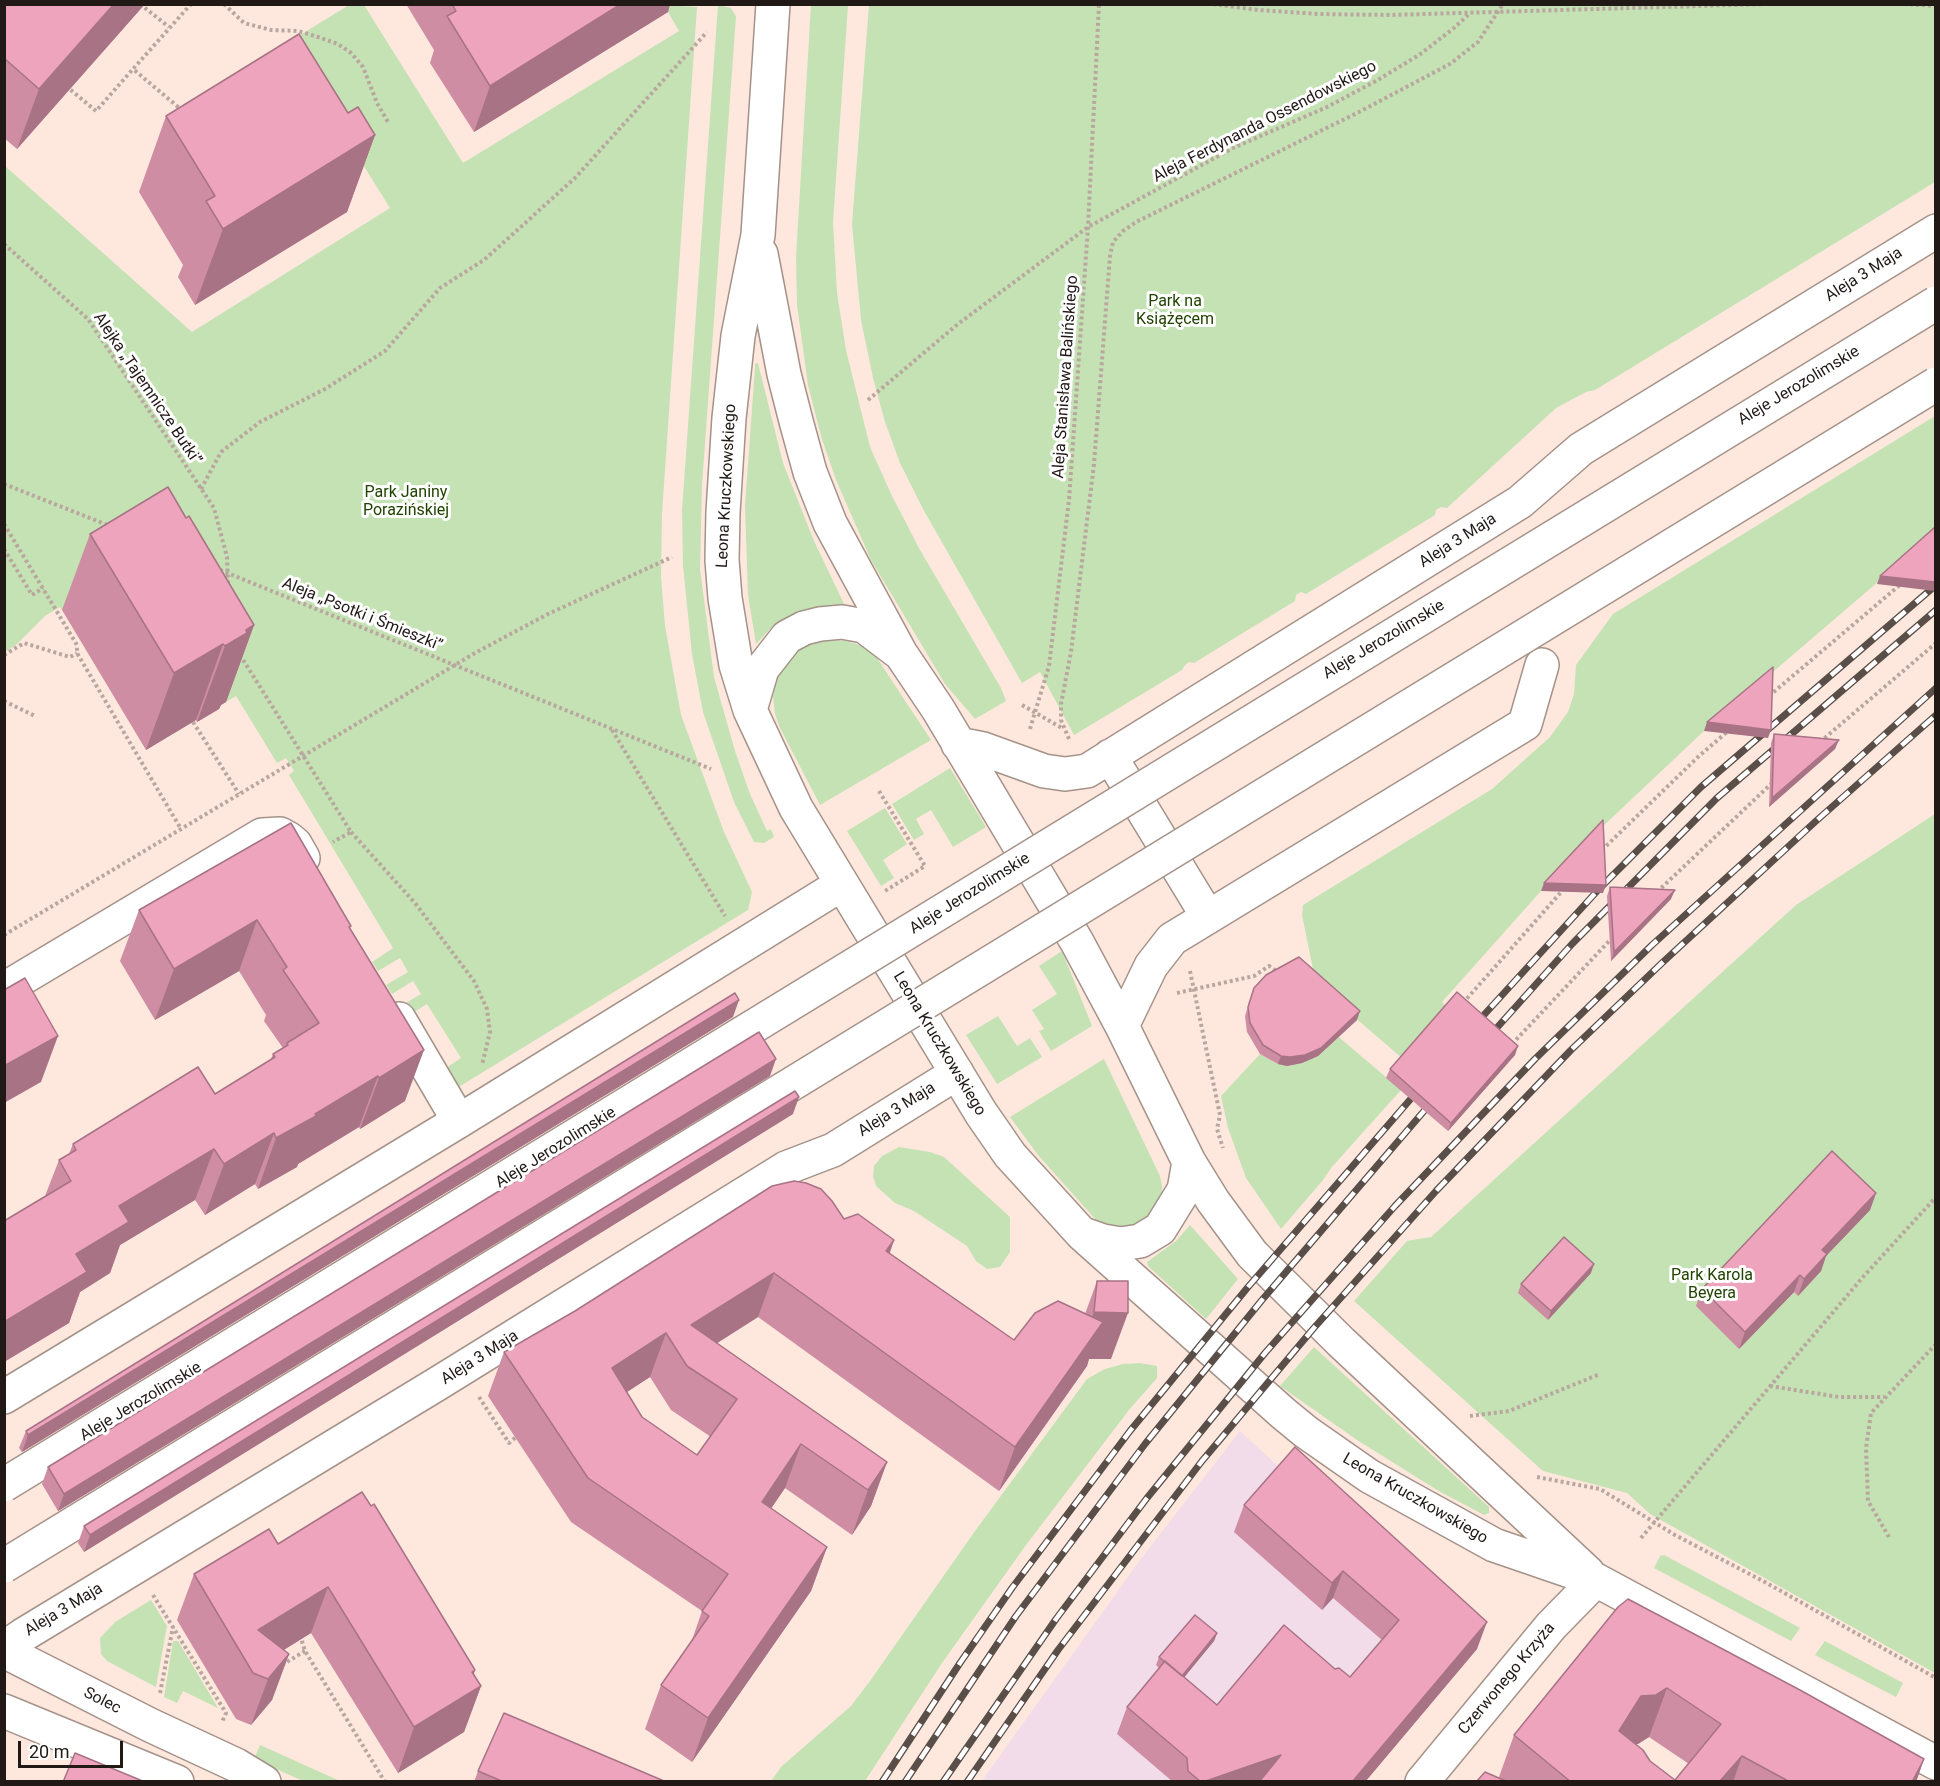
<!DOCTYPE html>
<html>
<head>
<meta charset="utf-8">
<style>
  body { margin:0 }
  #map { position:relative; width:1940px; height:1786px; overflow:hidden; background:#fee8de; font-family:Roboto,sans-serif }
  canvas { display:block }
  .frame { position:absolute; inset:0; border:6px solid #211916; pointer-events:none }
  .scale { position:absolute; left:18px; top:1741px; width:105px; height:27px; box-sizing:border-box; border:3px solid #211916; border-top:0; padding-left:8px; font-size:18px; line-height:21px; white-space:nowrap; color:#211916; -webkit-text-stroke:4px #fff; paint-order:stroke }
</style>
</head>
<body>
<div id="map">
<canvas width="1940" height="1786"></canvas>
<div class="frame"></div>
<div class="scale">20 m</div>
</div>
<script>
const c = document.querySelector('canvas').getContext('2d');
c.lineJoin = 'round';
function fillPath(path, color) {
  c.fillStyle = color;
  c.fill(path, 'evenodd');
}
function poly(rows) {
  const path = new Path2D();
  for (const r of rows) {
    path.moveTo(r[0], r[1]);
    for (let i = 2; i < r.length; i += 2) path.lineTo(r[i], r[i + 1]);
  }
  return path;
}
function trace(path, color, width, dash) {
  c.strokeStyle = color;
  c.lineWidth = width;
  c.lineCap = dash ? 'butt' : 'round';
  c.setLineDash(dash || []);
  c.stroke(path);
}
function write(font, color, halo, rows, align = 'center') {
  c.font = font + ' Roboto,sans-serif';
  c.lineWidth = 6;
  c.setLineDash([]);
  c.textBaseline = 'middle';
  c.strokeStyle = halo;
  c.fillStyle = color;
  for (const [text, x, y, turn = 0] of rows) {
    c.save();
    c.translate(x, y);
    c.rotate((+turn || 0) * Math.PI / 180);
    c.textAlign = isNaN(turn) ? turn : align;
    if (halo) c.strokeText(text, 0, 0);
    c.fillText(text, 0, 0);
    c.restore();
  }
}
fillPath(poly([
  [1240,1431,1477,1649,1365,1781,981,1782,1140,1560]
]), '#f2dce9');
fillPath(poly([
  [349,5,364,5,463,163,679,31,664,5,697,7,662,513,661,576,665,626,681,715,724,832,752,892,748,910,452,1091,440,1072,461,1058,427,1004,406,1017,399,1007,421,994,413,981,392,994,386,985,408,972,400,958,378,971,372,962,393,948,289,775,294,771,286,758,277,763,236,696,226,702,161,593,140,563,62,610,60,607,45,616,17,644,5,652,5,166,192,332,390,208,287,43],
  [718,5,731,8,736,16,702,485,700,569,714,677,735,751,750,794,767,831,771,829,774,837,764,843,754,842,734,802,703,712,692,654,683,566,682,510],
  [811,5,848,5,833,222,837,293,846,350,870,447,892,496,920,550,1001,688,1006,701,975,719,945,684,871,560,836,480,821,436,808,385,797,305,796,257],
  [869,5,1935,5,1935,182,1595,390,1586,392,1556,408,1447,508,1441,507,1436,510,1435,515,1306,594,1301,592,1296,595,1295,601,1194,663,1189,662,1185,665,1182,670,1074,735,1040,672,1022,683,923,509,900,463,885,422,873,378,861,320,852,224],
  [758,363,783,463,814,541,845,606,826,606,803,611,770,629,756,644,748,595,745,505,755,368,755,364],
  [1935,416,1935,533,1704,731,1600,829,1541,891,1442,1002,1447,1007,1403,1059,1316,984,1302,915,1303,905,1492,789,1550,737,1568,712,1574,694,1576,665,1613,614],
  [830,640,845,641,860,645,875,655,931,740,820,805,780,728,775,714,773,697,776,680,784,665,796,652,810,644],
  [950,768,986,827,953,847,931,810,916,819,924,834,914,840,892,804],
  [885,808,907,844,883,860,894,878,881,886,847,831],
  [1935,814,1935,1673,1650,1514,1627,1493,1543,1471,1354,1301,1407,1241,1431,1237,1796,905],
  [1062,951,1092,1026,1051,1051,1039,1031,1044,1029,1032,1010,1057,994,1039,966],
  [998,1016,1017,1046,1030,1038,1042,1057,997,1084,966,1035],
  [1333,1032,1401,1090,1331,1168,1323,1180,1281,1229,1246,1178,1228,1128,1221,1096,1260,1054,1278,1064,1287,1066,1302,1063,1322,1052],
  [1104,1059,1160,1176,1162,1186,1161,1205,1136,1229,1104,1226,1097,1221,1038,1155,1010,1117],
  [899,1147,930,1152,944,1157,1010,1217,1010,1252,1000,1267,987,1269,976,1261,967,1246,914,1211,895,1203,876,1186,873,1176,874,1166,882,1156],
  [1190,1225,1238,1279,1206,1319,1148,1266,1147,1262,1176,1241],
  [1314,1347,1489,1507,1489,1513,1484,1515,1437,1490,1357,1440,1280,1386],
  [1140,1363,1157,1366,1157,1378,1129,1410,1026,1545,942,1663,865,1781,771,1781,782,1766,851,1706,870,1681,975,1531,1087,1379,1105,1369,1123,1364],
  [1664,1555,1800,1628,1791,1641,1654,1568,1660,1556],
  [151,1600,167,1626,156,1687,107,1661,101,1654,100,1638,115,1622],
  [173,1641,178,1641,218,1708,183,1691,177,1703,164,1697],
  [1825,1641,1903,1683,1896,1697,1815,1655],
  [260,1745,340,1781,303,1781,254,1759]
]), '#c4e2b3');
const minor = poly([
  [773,4,758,235,738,336,729,418,723,512,722,560,725,598,736,665,750,710,796,808,981,1113,1010,1155,1082,1234,1284,1414,1306,1432,1369,1476,1494,1545,1596,1580,1936,1763],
  [761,254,784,374,796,421,810,472,830,523,901,654,938,709,1077,942,1122,1026,1189,1162,1213,1201,1252,1254,1341,1342,1588,1573],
  [750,710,762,669,787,637,804,628,820,624,842,622,864,626,897,651],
  [958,744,983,749,1044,771,1065,774,1087,771,1520,502,1581,449,1936,231],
  [1110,756,1208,917],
  [4,989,262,835,280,834,289,839,295,844,303,858],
  [399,1019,459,1121],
  [1122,1026,1151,966,1172,939,1525,724,1542,665],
  [1083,1234,1103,1241,1121,1244,1140,1241,1160,1229,1184,1190,1189,1162],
  [4,1397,459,1121,842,884],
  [4,1648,23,1635,437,1384,786,1168,833,1150,957,1073],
  [4,1651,150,1725,236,1765,264,1782],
  [4,1711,177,1782],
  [1422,1782,1551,1626,1596,1580]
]);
trace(minor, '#a59289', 36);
trace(poly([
  [140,4,169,27],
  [224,4,244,23,271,30,298,31,318,37,338,44,351,53,363,67,377,103,388,122],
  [1213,4,1258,10,1319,14,1390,15,1768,4],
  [1904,4,1936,6],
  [66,86,96,111,133,69],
  [183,111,133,69,191,4],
  [4,244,88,319,214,508,227,557,228,583],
  [868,400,958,324,1088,227,1233,148,1327,107,1376,81,1419,55,1454,28,1469,14],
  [4,484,110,526],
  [201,489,221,452,260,422,325,389,385,351,440,288,484,260,575,178,707,32],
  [4,524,77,645,77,653,181,829],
  [4,549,32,595,43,588],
  [220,570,711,769],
  [4,655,24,643,70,657,77,653],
  [240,655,351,832,333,842],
  [1769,696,1901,584],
  [4,701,35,716],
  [1022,705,1062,728],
  [193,722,239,794],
  [1030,729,1049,666,1069,500,1088,227,1099,4],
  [612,730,725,916],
  [1069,739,1061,720,1061,704,1071,652,1094,464,1110,256,1113,242,1123,231,1136,222,1359,112,1450,64,1478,42,1503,4],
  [1820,742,1936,643],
  [879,791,925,866,885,891],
  [351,832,415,903,474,981,487,1009,490,1032,482,1065],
  [1602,850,1699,756,1727,732],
  [1657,892,1771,784],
  [4,935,475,653,548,614,672,557],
  [1190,971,1220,1115,1217,1129,1223,1148],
  [1177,993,1254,976,1269,966,1279,973],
  [1463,1003,1563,890],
  [1512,1044,1612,938],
  [1770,1386,1839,1397,1884,1397],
  [479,1397,509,1443,516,1437],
  [1470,1416,1509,1411,1600,1374],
  [1537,1477,1600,1489,1675,1535,1763,1581,1936,1678],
  [1889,1537,1868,1501,1866,1448,1871,1413,1936,1344],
  [1641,1538,1863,1277,1936,1197],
  [153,1595,226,1713,222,1722],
  [300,1635,305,1651,385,1782],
  [282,1665,305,1651],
  [160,1693,173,1627]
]), '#b9a79f', 4, [3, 3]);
trace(minor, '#fff', 33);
const rail = poly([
  [1472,1028,1599,889,1701,787,1936,585],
  [1485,1041,1572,944,1717,798,1936,610],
  [882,1782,960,1663,1012,1588,1130,1431,1248,1287,1421,1087],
  [905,1782,1016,1616,1145,1444,1262,1300,1436,1097],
  [943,1782,1056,1619,1147,1498,1265,1353,1395,1206,1535,1059,1652,945,1936,688],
  [967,1782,1058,1650,1202,1461,1313,1329,1436,1191,1571,1050,1663,962,1816,821,1936,715]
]);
trace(rail, '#5a4e49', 7);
trace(rail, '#fff', 4.5, [14]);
const majorBridge = poly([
  [4,1485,1936,303],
  [4,1566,1936,384]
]);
trace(majorBridge, '#a59289', 36, []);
trace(majorBridge, '#fff', 33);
fillPath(poly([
  [4,4,145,4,17,149,4,138],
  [406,4,670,4,668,12,474,132,430,63,434,50],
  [348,113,375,135,347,212,195,305,178,277,183,265,139,192,166,116],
  [186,518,254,625,226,702,221,705,219,709,197,722,196,720,146,750,62,610,90,534],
  [1774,734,1835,749,1769,807,1771,743],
  [1610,887,1671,899,1611,961,1607,896],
  [139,910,351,926,350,928,405,1101,360,1129,359,1127,298,1164,297,1167,258,1189,255,1184,205,1215,195,1200,120,1245,110,1273,80,1292,69,1323,4,1362,4,1221,45,1196,59,1160,69,1154,73,1144,215,1094,271,1059,273,1054,283,1048,264,1021,266,1015,239,971,155,1020,120,961],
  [1254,988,1357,1020,1318,1056,1302,1063,1287,1066,1278,1064,1260,1054,1247,1032,1245,1016],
  [733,1017,22,1452,19,1448,26,1431],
  [1515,1055,1448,1131,1386,1078,1390,1069],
  [770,1076,58,1511,42,1484,48,1467],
  [793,1114,84,1552,78,1543,84,1526],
  [1876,1193,1870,1210,1826,1256,1821,1271,1798,1296,1794,1292,1739,1349,1696,1306,1702,1289],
  [844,1219,894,1240,890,1253,1014,1340,1085,1314,1097,1281,1111,1359,1089,1359,1087,1366,999,1491,758,1317,717,1343,887,1462,871,1506,852,1535,785,1488,771,1508,827,1547,811,1591,692,1762,645,1729,661,1685,691,1643,702,1611,571,1522,488,1396,504,1352],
  [650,1377,671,1410,711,1437,697,1455,642,1417,627,1392],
  [1591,1273,1548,1320,1518,1293,1521,1284],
  [1244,1505,1477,1649,1365,1782,1173,1782,1117,1734,1127,1707,1159,1668,1156,1665,1159,1657,1217,1633,1214,1641,1184,1677,1217,1705,1335,1669,1350,1677,1382,1640,1333,1598,1322,1610,1234,1532],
  [278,1544,475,1670,474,1674,481,1686,464,1732,398,1773,311,1633,284,1650,289,1654,272,1700,251,1725,236,1719,177,1620,194,1574],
  [1618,1607,1924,1759,1916,1782,1476,1782,1499,1777,1514,1735],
  [1649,1737,1689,1764,1675,1780,1650,1761,1636,1744,1638,1744],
  [478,1771,664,1782,474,1782]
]), '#ce8da3');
fillPath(poly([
  [114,4,145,4,17,149,39,89],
  [621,4,670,4,668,12,474,132,490,86],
  [375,135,347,212,195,305,223,229],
  [1880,576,1935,582,1935,591,1877,584],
  [254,625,226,702,221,705,219,709,197,722,225,646,246,630],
  [223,644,196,720,146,750,174,673],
  [1707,722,1771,730,1768,738,1704,731],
  [1839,740,1835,749,1769,807,1772,798],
  [1544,883,1606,885,1603,893,1541,891],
  [1675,890,1671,899,1611,961,1614,952],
  [257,920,239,971,155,1020,174,969],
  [739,1000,733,1017,22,1452,28,1435],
  [1360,1011,1357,1020,1318,1056,1302,1063,1287,1066,1278,1064,1281,1056],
  [58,1036,41,1082,4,1103,4,1066],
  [1518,1046,1515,1055,1448,1131,1451,1123],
  [424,1050,405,1101,360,1129,379,1078],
  [776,1059,770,1076,58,1511,64,1494],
  [378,1076,359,1127,298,1164,297,1167,258,1189,276,1138],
  [799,1097,793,1114,84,1552,90,1535],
  [274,1133,255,1184,205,1215,224,1164],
  [214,1149,195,1200,120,1245,110,1273,80,1292,69,1323,4,1362,4,1322,76,1254,119,1206],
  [1876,1193,1870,1210,1826,1256,1821,1271,1798,1296,1804,1279,1822,1250],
  [894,1240,878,1284,886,1251],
  [1594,1264,1591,1273,1548,1320,1551,1311],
  [774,1273,758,1317,686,1363,691,1325],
  [1800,1275,1794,1292,1739,1349,1745,1332],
  [1094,1312,1128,1313,1111,1359,1089,1359,1087,1366,999,1491,1015,1447,1078,1356],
  [666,1333,650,1377,596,1412,612,1368],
  [801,1444,785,1488,746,1546,762,1502],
  [887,1462,871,1506,852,1535,868,1490],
  [827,1547,811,1591,692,1762,708,1718],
  [1343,1571,1333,1598,1322,1610,1332,1583],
  [328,1587,311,1633,251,1670,258,1630],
  [1487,1622,1477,1649,1365,1782,1352,1782],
  [1217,1633,1214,1641,1178,1685,1182,1676],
  [289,1654,272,1700,251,1725,268,1679],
  [475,1670,466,1695,481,1686,464,1732,398,1773,414,1727],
  [1667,1688,1649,1737,1638,1744,1623,1745,1619,1731,1641,1696],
  [1281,1755,1272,1782,1203,1782],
  [1742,1756,1733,1782,1719,1782],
  [1924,1759,1916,1782,1912,1782]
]), '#a77385');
const building = poly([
  [4,4,114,4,39,89,4,58,4,4],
  [452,4,621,4,490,86,447,16,456,11,452,4],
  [299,34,348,113,358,107,375,135,223,229,206,201,215,196,166,116,299,34],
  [168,487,186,518,189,516,254,625,246,630,247,633,225,646,223,644,174,673,90,534,168,487],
  [1935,527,1935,582,1880,576,1935,527],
  [1773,667,1771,730,1707,722,1773,667],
  [1774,734,1839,740,1772,798,1774,734],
  [1603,820,1606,885,1544,883,1603,820],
  [291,823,341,909,351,926,349,927,424,1050,379,1078,378,1076,315,1114,316,1116,276,1138,274,1133,224,1164,214,1149,119,1206,129,1222,76,1254,87,1272,4,1322,4,1221,71,1181,59,1160,76,1150,73,1144,198,1067,215,1094,275,1057,273,1054,288,1045,287,1043,319,1023,283,970,287,967,257,920,174,969,139,910,291,823],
  [1610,887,1675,890,1614,952,1610,887],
  [1299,957,1360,1011,1321,1048,1305,1055,1290,1057,1281,1056,1263,1045,1250,1023,1248,1007,1254,988,1266,975,1299,957],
  [25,978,58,1036,4,1066,4,990,25,978],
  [1457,992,1518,1046,1451,1123,1390,1069,1457,992],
  [735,993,739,1000,28,1435,26,1431,735,993],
  [759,1032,776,1059,64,1494,48,1467,759,1032],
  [795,1091,799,1097,90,1535,84,1526,795,1091],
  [1832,1151,1876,1193,1822,1250,1827,1254,1804,1279,1800,1275,1745,1332,1702,1289,1832,1151],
  [794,1181,806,1183,821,1189,832,1201,844,1219,858,1214,894,1240,886,1251,1014,1340,1035,1313,1058,1301,1103,1322,1015,1447,774,1273,691,1325,887,1462,868,1490,801,1444,762,1502,827,1547,708,1718,661,1685,709,1616,702,1611,728,1574,588,1478,504,1352,575,1311,772,1186,794,1181],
  [666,1333,687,1366,737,1399,697,1455,642,1417,612,1368,666,1333],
  [1564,1237,1594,1264,1551,1311,1521,1284,1564,1237],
  [1097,1281,1128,1281,1128,1313,1094,1312,1097,1281],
  [1295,1447,1487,1622,1352,1782,1259,1782,1281,1755,1203,1782,1201,1782,1188,1771,1187,1758,1127,1707,1165,1661,1217,1705,1284,1625,1335,1669,1339,1668,1350,1677,1399,1620,1343,1571,1332,1583,1244,1505,1295,1447],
  [362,1492,371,1506,374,1504,475,1670,472,1672,481,1686,414,1727,328,1587,258,1630,289,1654,268,1679,253,1673,194,1574,269,1529,278,1544,362,1492],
  [1628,1599,1800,1690,1924,1759,1912,1782,1790,1782,1742,1756,1719,1782,1571,1782,1514,1735,1618,1607,1628,1599],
  [1667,1688,1721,1724,1675,1780,1650,1761,1643,1750,1619,1731,1641,1696,1656,1695,1667,1688],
  [1195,1615,1217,1633,1182,1676,1159,1657,1195,1615],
  [504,1713,664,1781,663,1782,504,1782,478,1771,504,1713],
  [75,1753,145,1782,63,1782,75,1753],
  [1485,1772,1508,1782,1476,1782,1485,1772]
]);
fillPath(building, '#efa4be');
trace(building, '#a77385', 1.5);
write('16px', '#211916', '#fff', [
  ["Aleja Ferdynanda Ossendowskiego",1265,122,-27],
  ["Aleja 3 Maja",1864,275,-32],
  ["Aleja Stanisława Balińskiego",1066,377,-86],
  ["Aleje Jerozolimskie",1799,386,-31],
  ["Alejka „Tajemnicze Butki”",147,389,56],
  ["Leona Kruczkowskiego",727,486,-87],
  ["Aleja 3 Maja",1458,541,-32],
  ["Aleja „Psotki i Śmieszki”",362,615,22],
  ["Aleje Jerozolimskie",1384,640,-31],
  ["Aleje Jerozolimskie",970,894,-32],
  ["Leona Kruczkowskiego",939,1044,59],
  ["Aleja 3 Maja",897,1110,-32],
  ["Aleje Jerozolimskie",556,1148,-32],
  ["Aleja 3 Maja",480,1358,-32],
  ["Aleje Jerozolimskie",141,1402,-31],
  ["Leona Kruczkowskiego",1415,1499,30],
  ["Aleja 3 Maja",64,1610,-31],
  ["Czerwonego Krzyża",1507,1679,-50],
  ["Solec",102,1701,27]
]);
write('16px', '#214300', '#fff', [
  ["Park na",1175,302],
  ["Książęcem",1175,320],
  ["Park Janiny",406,493],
  ["Porazińskiej",406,511],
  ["Park Karola",1712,1276],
  ["Beyera",1712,1294]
]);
</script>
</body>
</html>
